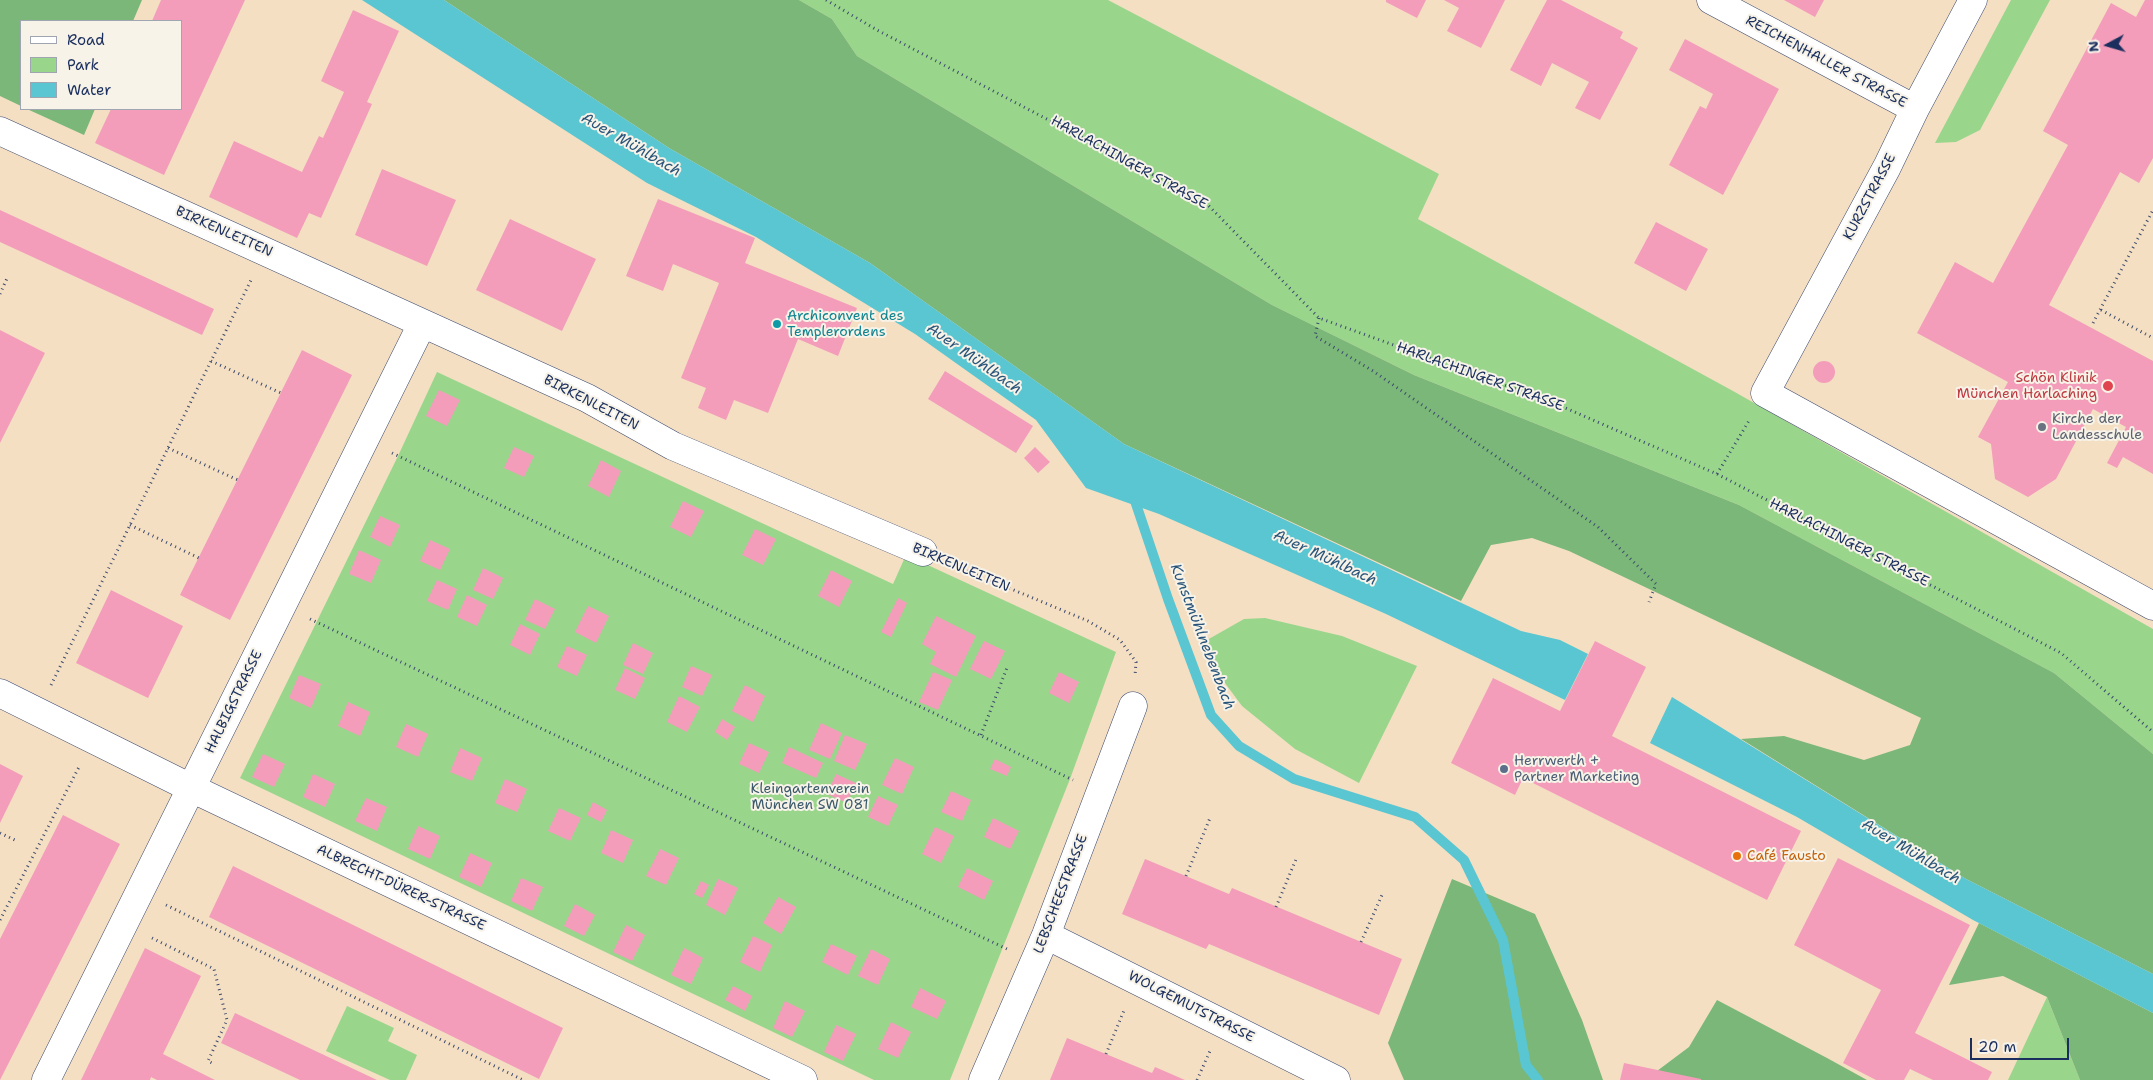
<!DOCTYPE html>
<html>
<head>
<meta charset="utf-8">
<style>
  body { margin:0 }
  #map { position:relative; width:2153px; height:1080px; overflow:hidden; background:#f4dfc3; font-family:"Shantell Sans",sans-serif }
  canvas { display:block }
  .legend { position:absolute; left:20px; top:20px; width:162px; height:90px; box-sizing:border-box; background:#f7f3e8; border:1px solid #9fa5b1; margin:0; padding:6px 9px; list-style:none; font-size:15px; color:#1b2f5e }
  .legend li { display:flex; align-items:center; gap:10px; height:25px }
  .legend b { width:25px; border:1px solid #9fa5b1 }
  .north { position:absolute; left:2083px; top:20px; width:50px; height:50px; -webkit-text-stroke:4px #f7f3e8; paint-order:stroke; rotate:264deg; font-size:14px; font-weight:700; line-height:20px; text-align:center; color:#1b2f5e }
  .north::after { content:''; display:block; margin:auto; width:18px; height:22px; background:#1b2f5e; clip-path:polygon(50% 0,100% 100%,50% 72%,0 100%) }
  .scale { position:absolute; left:1970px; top:1038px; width:99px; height:22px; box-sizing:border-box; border:2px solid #1b2f5e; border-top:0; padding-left:6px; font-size:15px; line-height:18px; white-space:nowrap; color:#1b2f5e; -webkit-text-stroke:4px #f7f3e8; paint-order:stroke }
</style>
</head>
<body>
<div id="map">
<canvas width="2153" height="1080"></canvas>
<ul class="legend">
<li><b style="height:6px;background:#fff"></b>Road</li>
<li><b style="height:14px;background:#99d68c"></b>Park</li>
<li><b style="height:14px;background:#59c6d1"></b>Water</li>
</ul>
<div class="north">N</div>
<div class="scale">20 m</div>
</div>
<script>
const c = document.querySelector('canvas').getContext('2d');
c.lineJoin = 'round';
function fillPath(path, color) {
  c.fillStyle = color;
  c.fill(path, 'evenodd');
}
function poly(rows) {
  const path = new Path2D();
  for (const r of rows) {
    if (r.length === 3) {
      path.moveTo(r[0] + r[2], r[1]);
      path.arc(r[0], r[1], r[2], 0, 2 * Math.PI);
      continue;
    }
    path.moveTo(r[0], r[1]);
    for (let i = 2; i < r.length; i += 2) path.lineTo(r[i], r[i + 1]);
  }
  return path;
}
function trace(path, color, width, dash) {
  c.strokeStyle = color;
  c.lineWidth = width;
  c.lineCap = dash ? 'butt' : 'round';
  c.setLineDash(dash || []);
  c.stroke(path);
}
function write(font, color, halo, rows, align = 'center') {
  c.font = font + ' "Shantell Sans",sans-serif';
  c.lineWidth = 4;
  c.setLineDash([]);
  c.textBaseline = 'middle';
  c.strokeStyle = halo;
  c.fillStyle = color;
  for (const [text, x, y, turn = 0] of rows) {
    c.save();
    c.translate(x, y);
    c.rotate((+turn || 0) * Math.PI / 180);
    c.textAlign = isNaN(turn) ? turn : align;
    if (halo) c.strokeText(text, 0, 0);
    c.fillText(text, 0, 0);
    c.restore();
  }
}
fillPath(poly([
  [799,0,1108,0,1439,174,1418,219,1733,391,2153,629,2153,754,2054,673,1739,505,1414,375,1272,305,857,56,832,19],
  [2011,0,2050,0,1980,130,1956,142,1935,143],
  [437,372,893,584,906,555,1116,652,1070,779,950,1080,874,1080,240,778,398,456],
  [1265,618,1342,636,1417,666,1359,783,1295,749,1242,706,1219,675,1207,640,1244,619],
  [2047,997,2080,1080,2008,1080],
  [347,1006,394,1028,388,1041,417,1055,406,1080,390,1080,326,1051]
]), '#99d68c');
fillPath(poly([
  [0,0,142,0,133,21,21,21,21,106,0,96],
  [444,0,799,0,832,19,857,56,1272,305,1414,375,1739,505,2054,673,2153,754,2153,974,1966,879,1741,739,1784,736,1864,760,1910,745,1921,718,1569,551,1532,538,1491,545,1461,601,1124,444,870,263,669,148],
  [27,109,95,109,84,135],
  [1452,879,1535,914,1582,1020,1603,1080,1404,1080,1388,1043],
  [1979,923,2153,1013,2153,1080,2080,1080,2047,997,2003,976,1949,985],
  [1717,1000,1827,1058,1867,1080,1645,1080,1689,1047]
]), '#7ab778');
fillPath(poly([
  [362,0,444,0,669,148,870,263,1124,444,1521,631,1560,640,1588,654,1565,700,1386,614,1159,514,1086,488,1036,420,915,334,756,237,647,183],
  [1672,697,1966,879,2153,974,2153,1013,1973,920,1797,817,1650,743]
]), '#59c6d1');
trace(poly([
  [1133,495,1168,599,1211,715,1239,746,1294,779,1415,817,1464,860,1503,940,1526,1065,1538,1080]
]), '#59c6d1', 10);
fillPath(poly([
  [161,0,245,0,164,175,95,143,111,109,181,109,181,21,152,21],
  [1386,0,1426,0,1417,18,1386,2],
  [1444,0,1505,0,1481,48,1447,31,1459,8],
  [1547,0,1561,0,1623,32,1620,38,1638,48,1600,120,1575,108,1589,82,1552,63,1541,86,1510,70],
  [1784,0,1824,0,1815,17],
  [2145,0,2153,0,2153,158,2139,183,2120,172,2049,305,2153,361,2153,474,2123,457,2117,468,2107,463,2126,427,2093,409,2056,479,2028,497,1995,479,1991,444,1978,437,2008,382,1917,333,1955,262,1993,283,2068,145,2043,131,2111,3,2136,17],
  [353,10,399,31,367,102,372,104,321,218,309,213,297,238,209,197,234,141,302,172,319,136,323,138,344,92,321,81],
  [1685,39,1779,89,1723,195,1669,165,1700,106,1706,109,1713,94,1669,70],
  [382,169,456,200,427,266,355,235],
  [658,199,755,238,745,263,857,308,838,356,798,339,768,413,734,400,726,420,698,408,706,388,681,378,719,283,673,264,663,291,626,276],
  [0,210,214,309,202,335,0,242],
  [510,219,596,259,562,331,476,290],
  [1656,222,1708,249,1686,291,1634,263],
  [0,330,45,353,0,443],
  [302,350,352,375,230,620,180,595],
  [1824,372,11],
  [945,371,1033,426,1016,453,928,399],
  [439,390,460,400,447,426,426,416],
  [514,447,534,456,524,477,504,468],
  [1035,447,1050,462,1038,473,1024,458],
  [601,460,621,471,609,497,588,486],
  [683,501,704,511,691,537,670,527],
  [380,516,400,525,390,547,370,537],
  [755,529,776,539,763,565,742,555],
  [430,540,450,549,440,570,420,561],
  [359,550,381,560,371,583,349,574],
  [483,568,503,578,493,599,473,590],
  [831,570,852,581,839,607,818,596],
  [437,580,457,589,448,610,427,601],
  [111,590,183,626,148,698,76,663],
  [467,595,487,605,477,626,457,617],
  [898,598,907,603,891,637,881,632],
  [535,599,555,609,545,629,525,620],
  [588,606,609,616,596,643,575,632],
  [936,616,976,636,956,677,930,664,936,652,922,644],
  [520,624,540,634,530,655,510,645],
  [984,641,1005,651,991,679,970,669],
  [1595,641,1646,667,1612,736,1801,831,1767,900,1523,778,1515,795,1451,763,1493,678,1560,711],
  [633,643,653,653,643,674,623,665],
  [567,646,587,655,577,676,557,667],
  [691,666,712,675,702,696,682,687],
  [625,668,645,678,635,699,615,690],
  [933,672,952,680,938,710,919,702],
  [1059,672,1079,682,1069,703,1049,693],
  [299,675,321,684,311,708,289,698],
  [745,685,765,696,753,722,732,711],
  [679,696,700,707,687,732,667,722],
  [348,702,370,712,360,736,338,726],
  [722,719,735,727,727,740,715,732],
  [821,723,842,733,830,759,809,750],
  [406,724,428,734,418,757,396,747],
  [845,735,867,744,855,770,834,761],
  [749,743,769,752,759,773,739,764],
  [789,747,823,763,816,778,782,763],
  [460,748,482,758,472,781,450,772],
  [263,754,285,764,274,787,252,777],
  [895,758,914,767,902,794,882,785],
  [995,759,1011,767,1007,776,990,769],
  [0,764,23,776,0,823],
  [313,774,335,784,325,807,303,797],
  [836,774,856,783,847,803,827,794],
  [505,779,527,789,517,812,495,803],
  [951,791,971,800,962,821,941,812],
  [878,796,898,805,888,826,868,817],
  [366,798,387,807,377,831,355,821],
  [593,802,607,810,601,822,587,815],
  [559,808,581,818,570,841,548,831],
  [63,815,120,844,0,1080,0,939],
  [993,818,1019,831,1010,849,984,837],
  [418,826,440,836,430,859,408,849],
  [935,827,954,836,941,863,922,854],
  [611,830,633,840,623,863,601,853],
  [660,849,679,858,666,885,646,876],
  [470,853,492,863,481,887,459,877],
  [1838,858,1970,925,1915,1033,1992,1072,1988,1080,1933,1080,1910,1069,1904,1080,1876,1080,1843,1063,1881,990,1794,945],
  [1145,859,1229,894,1232,888,1402,959,1379,1015,1209,944,1206,949,1122,914],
  [233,866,563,1028,539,1079,209,917],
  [967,868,993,881,984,900,958,887],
  [521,878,543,887,532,911,511,901],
  [718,879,738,888,725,915,706,905],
  [701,881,709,885,702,898,694,894],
  [778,897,796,907,781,934,763,923],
  [575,904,595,915,584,936,564,926],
  [626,925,645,935,632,961,613,952],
  [753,936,772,945,760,972,740,962],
  [831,944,857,956,848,975,822,962],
  [145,948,201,976,163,1054,215,1080,157,1080,151,1077,150,1080,81,1080],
  [684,948,703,958,691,984,671,975],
  [871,949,890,959,878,985,858,976],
  [733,986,752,996,745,1011,725,1000],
  [920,988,946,1001,937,1019,911,1007],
  [785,1001,805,1011,792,1037,773,1028],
  [235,1013,377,1080,300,1080,221,1043],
  [891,1022,911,1032,898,1058,878,1049],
  [836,1025,856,1034,843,1061,824,1052],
  [1067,1038,1152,1073,1155,1067,1185,1080,1050,1080],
  [1624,1063,1701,1079,1701,1080,1620,1080]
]), '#f39dba');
const street = poly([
  [1711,0,1915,109],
  [1973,0,1915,109,1887,167,1765,393,2153,606],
  [0,131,587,398,673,446,923,552],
  [0,693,191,788,803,1080],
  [1046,935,1336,1080],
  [46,1080,422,324],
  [983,1080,1046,935,1133,706]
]);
trace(street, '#3c496d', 29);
trace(poly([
  [826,0,877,30,1205,202,1319,318,1554,403,1717,474,2061,653,2153,732],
  [0,294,8,276],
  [2101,310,2153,338],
  [1319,318,1315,336,1373,371,1598,527,1656,584,1649,602],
  [2093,323,2153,210],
  [211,361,281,393],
  [168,448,238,480],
  [392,453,1073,780],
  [1717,474,1750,419],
  [130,525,199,558],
  [949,563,1088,621,1120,640,1136,662,1135,676],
  [310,619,1007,949],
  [51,685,252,278],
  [981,735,1008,665],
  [0,833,17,841],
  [1186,876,1210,818],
  [166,905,523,1080],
  [1276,907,1297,857],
  [0,920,79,767],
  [152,938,214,969,227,1020,208,1061,214,1064],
  [1361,942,1382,895],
  [1106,1054,1125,1008],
  [1197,1080,1210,1051]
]), '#3c496d', 3, [1, 4]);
trace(street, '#fff', 28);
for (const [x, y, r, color] of [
  [777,324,5,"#0f9aa8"],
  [2108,386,6,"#e0444e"],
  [2042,427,5,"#6b7280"],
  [1504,769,5,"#5c6f8a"],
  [1737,856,5,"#e8710a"]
]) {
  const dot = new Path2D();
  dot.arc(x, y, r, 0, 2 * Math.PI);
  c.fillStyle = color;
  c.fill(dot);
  trace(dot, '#f7f3e8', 2);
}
write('14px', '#1b2f5e', '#f7f3e8', [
  ["REICHENHALLER STRASSE",1826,62,28],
  ["HARLACHINGER STRASSE",1129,163,29],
  ["KURZSTRASSE",1870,197,-62],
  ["BIRKENLEITEN",224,232,24],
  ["HARLACHINGER STRASSE",1480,377,20],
  ["BIRKENLEITEN",591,403,27],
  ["HARLACHINGER STRASSE",1849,543,27],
  ["BIRKENLEITEN",961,568,23],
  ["HALBIGSTRASSE",234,702,-64],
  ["ALBRECHT-DÜRER-STRASSE",401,888,25],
  ["LEBSCHEESTRASSE",1061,894,-69],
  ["WOLGEMUTSTRASSE",1191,1007,27]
]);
write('14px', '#0d838f', '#f7f3e8', [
  ["Archiconvent des",787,316],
  ["Templerordens",787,332]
], 'left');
write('14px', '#be3a42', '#f7f3e8', [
  ["Schön Klinik",2097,378],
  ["München Harlaching",2097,394]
], 'right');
write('14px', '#5b616d', '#f7f3e8', [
  ["Kirche der",2052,419],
  ["Landesschule",2052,435]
], 'left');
write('14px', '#4e5e75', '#f7f3e8', [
  ["Herrwerth +",1514,761],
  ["Partner Marketing",1514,777]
], 'left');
write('14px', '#3a596a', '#f7f3e8', [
  ["Kleingartenverein",810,789],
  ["München SW 081",810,805]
]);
write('14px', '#c56008', '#f7f3e8', [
  ["Café Fausto",1747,856]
], 'left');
write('italic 15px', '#2a557b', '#f7f3e8', [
  ["Auer Mühlbach",631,145,30],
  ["Auer Mühlbach",974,359,35],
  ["Auer Mühlbach",1325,558,25],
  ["Kunstmühlnebenbach",1202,637,69],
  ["Auer Mühlbach",1911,852,31]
]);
</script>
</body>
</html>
